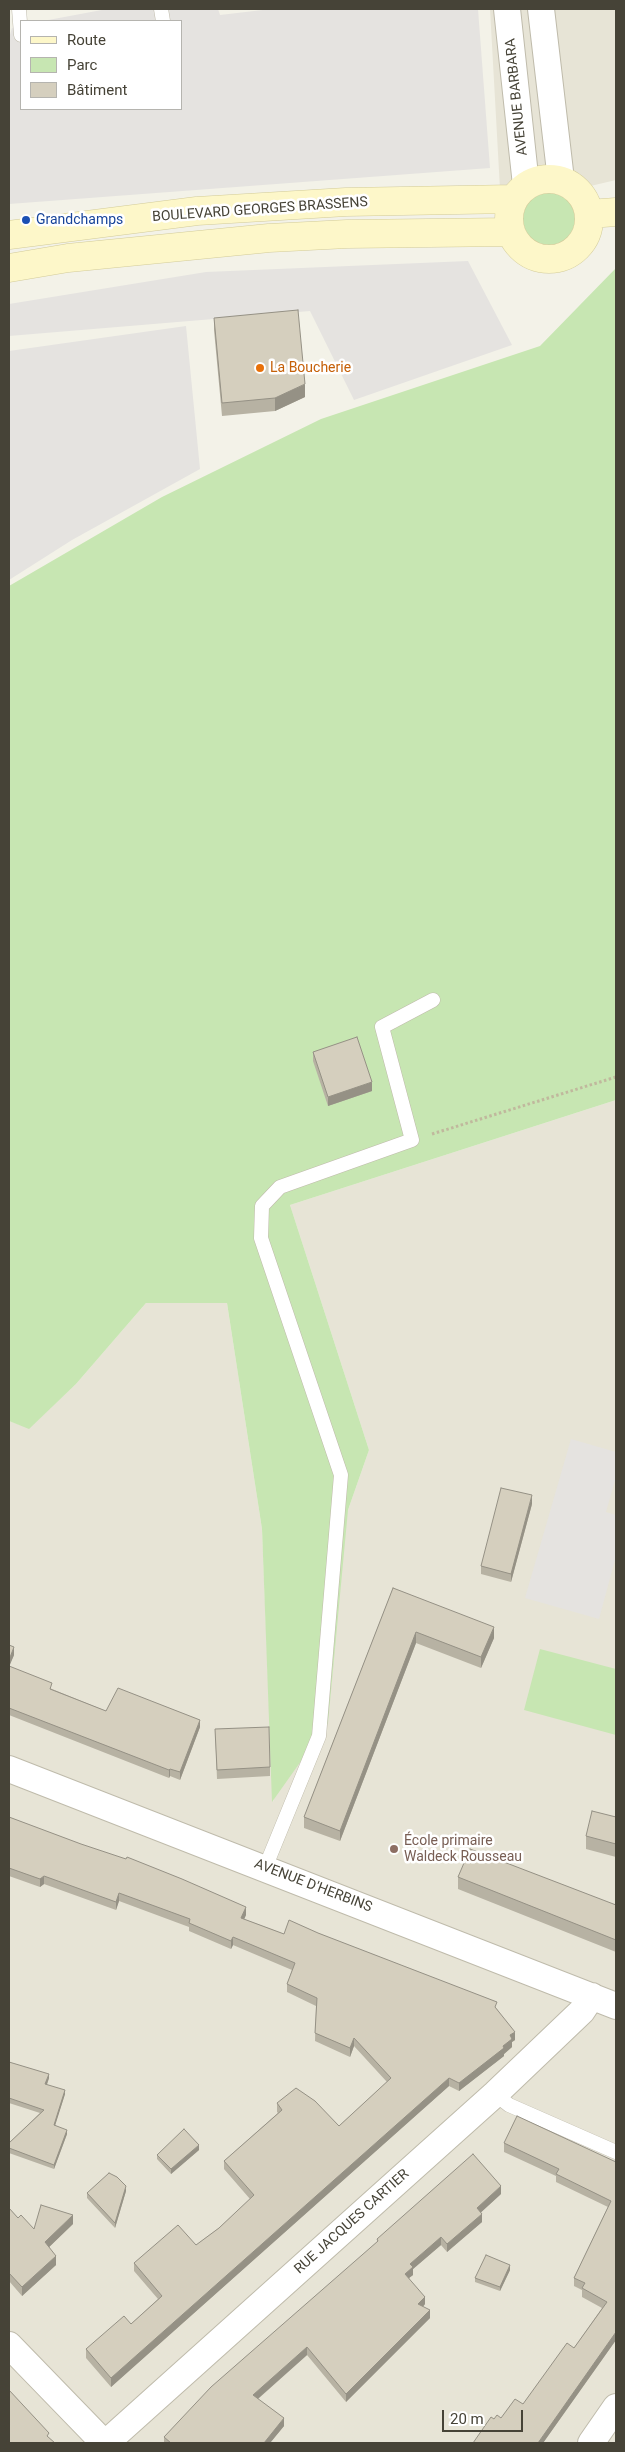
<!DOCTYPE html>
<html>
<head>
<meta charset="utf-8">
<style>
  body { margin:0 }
  #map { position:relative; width:625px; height:2452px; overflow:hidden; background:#f3f2e8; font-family:Roboto,sans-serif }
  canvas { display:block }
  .frame { position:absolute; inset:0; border:10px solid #464337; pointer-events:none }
  .legend { position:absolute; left:20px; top:20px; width:162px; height:90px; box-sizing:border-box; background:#fff; border:1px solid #b5b4af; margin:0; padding:6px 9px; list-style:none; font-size:15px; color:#464337 }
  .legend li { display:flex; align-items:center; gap:10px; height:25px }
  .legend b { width:25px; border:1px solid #b5b4af }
  .scale { position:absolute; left:442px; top:2410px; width:81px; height:22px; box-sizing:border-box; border:2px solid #464337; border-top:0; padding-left:6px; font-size:15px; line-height:18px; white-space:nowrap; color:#464337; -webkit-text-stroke:4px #fff; paint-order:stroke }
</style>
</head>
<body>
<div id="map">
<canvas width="625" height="2452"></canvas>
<div class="frame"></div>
<ul class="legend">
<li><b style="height:6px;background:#fdf7c9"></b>Route</li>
<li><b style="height:14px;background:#c7e6b2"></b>Parc</li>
<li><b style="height:14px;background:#d5cfbe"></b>Bâtiment</li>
</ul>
<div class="scale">20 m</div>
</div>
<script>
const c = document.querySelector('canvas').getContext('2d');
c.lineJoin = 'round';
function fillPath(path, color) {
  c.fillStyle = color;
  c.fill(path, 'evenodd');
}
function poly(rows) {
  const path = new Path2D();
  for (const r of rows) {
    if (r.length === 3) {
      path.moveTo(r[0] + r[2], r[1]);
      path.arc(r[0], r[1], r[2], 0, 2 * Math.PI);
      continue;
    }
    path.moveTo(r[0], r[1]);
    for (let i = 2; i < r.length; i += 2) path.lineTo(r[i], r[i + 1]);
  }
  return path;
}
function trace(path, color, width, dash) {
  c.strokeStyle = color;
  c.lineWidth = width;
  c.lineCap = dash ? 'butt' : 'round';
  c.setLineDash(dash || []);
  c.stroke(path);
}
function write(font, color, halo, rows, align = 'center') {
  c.font = font + ' Roboto,sans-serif';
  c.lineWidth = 5;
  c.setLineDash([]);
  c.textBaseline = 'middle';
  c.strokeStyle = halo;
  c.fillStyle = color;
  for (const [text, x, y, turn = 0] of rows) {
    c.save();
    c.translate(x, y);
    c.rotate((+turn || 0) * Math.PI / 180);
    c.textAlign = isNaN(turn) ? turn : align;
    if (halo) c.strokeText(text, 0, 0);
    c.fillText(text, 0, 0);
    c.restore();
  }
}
fillPath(poly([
  [490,9,616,9,616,180,501,207],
  [616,1100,616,2443,9,2443,9,1421,29,1428,76,1384,146,1303,227,1303,262,1529,273,1802,348,1510,369,1450,290,1205]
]), '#e7e4d6');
fillPath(poly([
  [549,219,26],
  [616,268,616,1100,290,1205,369,1450,348,1510,328,1723,272,1802,262,1529,227,1303,146,1303,76,1384,29,1429,9,1421,9,586,162,497,321,419,540,346],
  [540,1649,616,1669,616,1735,524,1710]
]), '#c7e6b2');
fillPath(poly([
  [107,9,218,9,220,15,271,9,478,9,490,168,9,204,9,38,12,28,21,26,21,109,181,109,181,21,43,21],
  [468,261,512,345,354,400,310,311,9,336,9,304,206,272],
  [186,326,200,469,72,540,9,580,9,351],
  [571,1439,616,1452,616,1477,606,1512,616,1515,616,1556,599,1619,525,1598]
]), '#e5e3e0');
const lane = poly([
  [19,9,21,35],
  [161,9,163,21],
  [265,1868,319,1736,341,1475,261,1238,262,1206,280,1187,412,1140,382,1027,433,1000],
  [495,2094,509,2105,616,2152]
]);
const street = poly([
  [507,9,526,185],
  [541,9,561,180],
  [9,1769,616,2006],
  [9,2345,104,2443],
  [106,2443,495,2094,582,2011,592,1996],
  [591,2443,616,2407]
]);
const secondary = poly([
  [549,219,40],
  [589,214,616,212],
  [9,235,197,211,346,202,513,199],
  [9,268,68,258,269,238,347,234,510,232]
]);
trace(lane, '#bfbbab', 15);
trace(street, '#bfbbab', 28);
trace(secondary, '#d2cb99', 29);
trace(poly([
  [432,1134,616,1077]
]), '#c0b89d', 3, [2.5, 2.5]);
trace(lane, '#fff', 14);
trace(street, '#fff', 26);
trace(secondary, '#fdf7c9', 28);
fillPath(poly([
  [214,318,305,397,275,411,222,416,214,330],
  [313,1052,372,1091,328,1106,313,1061],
  [532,1504,511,1582,481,1574,481,1566],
  [393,1588,494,1638,481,1668,416,1643,340,1841,304,1828,304,1817],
  [9,1645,14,1655,9,1666,52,1689,106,1711,200,1727,180,1780,170,1776,169,1778,9,1715],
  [215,1729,270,1767,270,1776,217,1779],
  [9,1817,246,1915,244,1919,284,1934,318,1933,497,2009,515,2040,512,2042,512,2047,504,2054,504,2056,459,2091,449,2086,111,2387,86,2358,86,2349,131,2324,158,2299,134,2271,134,2263,196,2245,219,2228,250,2199,224,2169,224,2161,278,2113,277,2112,277,2103,339,2126,387,2082,354,2046,350,2057,315,2041,316,2006,287,1992,287,1984,292,1970,233,1945,231,1949,189,1931,189,1927,119,1901,116,1910,44,1884,40,1887,9,1876],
  [616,1817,616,1857,586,1849,586,1836],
  [458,1877,616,1905,616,1952,458,1889],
  [9,2062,49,2078,47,2085,65,2094,55,2125,67,2134,54,2169,9,2153,9,2143,40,2113,9,2103],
  [504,2143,616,2162,616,2340,543,2443,473,2443,494,2419,501,2418,523,2404,574,2348,602,2308,582,2297,582,2290,574,2286,574,2278,608,2207,556,2182,556,2176,504,2152],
  [199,2150,171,2174,157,2159,157,2155],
  [126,2191,115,2228,87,2198,87,2193],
  [501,2194,480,2213,482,2222,447,2252,441,2245,413,2269,413,2275,409,2278,425,2304,423,2307,430,2318,346,2402,307,2355,258,2399,284,2426,270,2443,164,2443,164,2437,377,2242,377,2239],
  [9,2208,18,2218,34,2229,73,2224,49,2247,56,2265,22,2296,9,2281],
  [510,2270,500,2291,475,2282,475,2278]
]), '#b7b2a3');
fillPath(poly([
  [305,384,305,397,275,411,275,398],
  [372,1082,372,1091,328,1106,328,1097],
  [532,1495,532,1504,511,1582,511,1574],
  [494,1627,494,1638,481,1668,481,1657],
  [416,1632,416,1643,340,1841,340,1831],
  [14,1647,14,1655,9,1667,9,1660],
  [200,1720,200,1727,180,1780,180,1772],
  [170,1769,170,1776,169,1778,169,1770],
  [44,1876,44,1884,40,1887,40,1879],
  [119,1893,119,1901,116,1910,116,1902],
  [246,1907,246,1915,241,1926,241,1918],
  [233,1937,233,1945,231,1949,231,1941],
  [515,2032,515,2040,512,2042,512,2047,504,2054,504,2056,459,2091,459,2083,503,2046,510,2035],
  [354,2038,354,2046,350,2057,350,2048],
  [49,2074,49,2078,45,2089,45,2084],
  [449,2078,449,2086,111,2387,111,2378],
  [65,2090,65,2094,54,2129,54,2125],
  [67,2130,67,2134,54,2169,54,2165],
  [199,2145,199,2150,171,2174,171,2169],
  [126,2186,126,2191,115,2228,115,2223],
  [501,2186,501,2194,477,2216,477,2208],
  [482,2214,482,2222,447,2252,447,2244],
  [73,2215,73,2224,45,2251,45,2242],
  [441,2237,441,2245,413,2269,413,2275,405,2281,405,2274,410,2264],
  [56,2256,56,2265,22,2296,22,2287],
  [510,2265,510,2270,500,2291,500,2287],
  [425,2297,425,2304,418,2312,418,2304],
  [430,2310,430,2318,346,2402,346,2394],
  [616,2332,616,2340,543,2443,538,2443],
  [307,2347,307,2355,253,2403,253,2395],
  [284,2418,284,2426,270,2443,264,2443]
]), '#959185');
const building = poly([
  [298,310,305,384,275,398,222,403,214,318,298,310],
  [357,1037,372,1082,328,1097,313,1052,357,1037],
  [501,1488,532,1495,511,1574,481,1566,501,1488],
  [393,1588,494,1627,481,1657,416,1632,340,1831,304,1817,393,1588],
  [9,1645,14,1647,9,1660,9,1645],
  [9,1666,52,1683,50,1689,106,1711,118,1688,200,1720,180,1772,170,1769,169,1770,9,1708,9,1666],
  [269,1727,270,1767,217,1770,215,1729,269,1727],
  [592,1811,616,1817,616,1844,586,1836,592,1811],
  [9,1817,81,1844,126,1859,127,1857,182,1879,246,1907,241,1918,284,1934,289,1920,318,1933,497,2002,495,2007,515,2032,510,2035,512,2039,503,2046,504,2048,459,2083,449,2078,111,2378,86,2349,124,2316,131,2324,162,2296,134,2263,178,2225,196,2245,219,2228,254,2195,224,2161,282,2110,277,2103,296,2088,315,2101,339,2126,391,2078,354,2038,350,2048,315,2033,317,1998,287,1984,295,1963,233,1937,231,1941,189,1923,190,1919,119,1893,116,1902,44,1876,40,1879,9,1868,9,1817],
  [470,1849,616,1905,616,1940,458,1877,470,1849],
  [9,2062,49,2074,45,2084,65,2090,54,2125,67,2130,54,2165,9,2148,9,2143,44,2110,9,2098,9,2062],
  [517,2116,616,2162,616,2332,538,2443,473,2443,491,2417,494,2419,497,2415,501,2418,515,2399,523,2404,567,2343,574,2348,607,2302,582,2288,585,2283,574,2278,611,2201,556,2174,559,2169,504,2143,517,2116],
  [184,2129,199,2145,171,2169,157,2155,184,2129],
  [473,2154,501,2186,477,2208,482,2214,447,2244,441,2237,410,2264,413,2267,405,2274,425,2297,418,2304,430,2310,346,2394,307,2347,253,2395,284,2418,264,2443,171,2443,164,2437,211,2387,378,2241,377,2239,473,2154],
  [109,2173,117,2177,126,2186,115,2223,87,2193,109,2173],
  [41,2205,73,2215,45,2242,56,2256,22,2287,9,2273,9,2208,18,2218,21,2215,34,2229,41,2205],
  [486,2255,510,2265,500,2287,475,2278,486,2255],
  [9,2390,49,2433,47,2436,55,2443,9,2443,9,2390]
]);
fillPath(building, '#d5cfbe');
trace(building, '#959185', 1);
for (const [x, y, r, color] of [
  [26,220,5,"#1a4fb4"],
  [260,368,5,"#e8710a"],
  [394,1849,5,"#8d6e63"]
]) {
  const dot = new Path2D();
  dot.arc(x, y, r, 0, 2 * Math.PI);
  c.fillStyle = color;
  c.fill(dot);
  trace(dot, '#fff', 2);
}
write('14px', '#464337', '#fff', [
  ["AVENUE BARBARA",517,97,-96],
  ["BOULEVARD GEORGES BRASSENS",260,210,-4],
  ["AVENUE D'HERBINS",313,1886,21],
  ["RUE JACQUES CARTIER",352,2222,-42]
]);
write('14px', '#164399', '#fff', [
  ["Grandchamps",36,220]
], 'left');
write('14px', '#c56008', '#fff', [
  ["La Boucherie",270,368]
], 'left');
write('14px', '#785e54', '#fff', [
  ["École primaire",404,1841],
  ["Waldeck Rousseau",404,1857]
], 'left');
</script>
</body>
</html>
